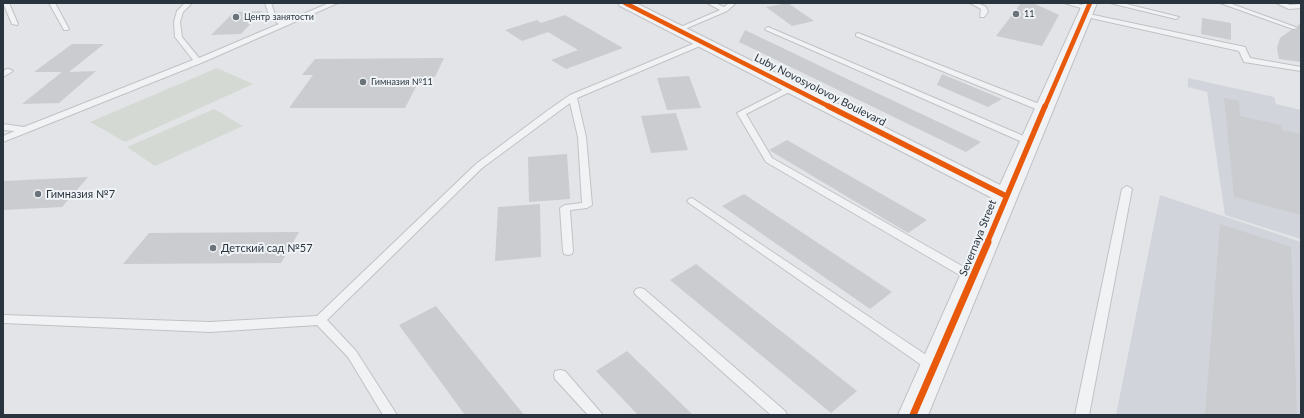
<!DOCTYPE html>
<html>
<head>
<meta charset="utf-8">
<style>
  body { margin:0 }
  #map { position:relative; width:1304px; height:418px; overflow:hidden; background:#e2e4e7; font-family:Lato,sans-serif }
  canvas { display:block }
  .frame { position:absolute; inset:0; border:4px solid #2a343f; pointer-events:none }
</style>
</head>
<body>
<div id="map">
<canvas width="1304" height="418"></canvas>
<div class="frame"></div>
</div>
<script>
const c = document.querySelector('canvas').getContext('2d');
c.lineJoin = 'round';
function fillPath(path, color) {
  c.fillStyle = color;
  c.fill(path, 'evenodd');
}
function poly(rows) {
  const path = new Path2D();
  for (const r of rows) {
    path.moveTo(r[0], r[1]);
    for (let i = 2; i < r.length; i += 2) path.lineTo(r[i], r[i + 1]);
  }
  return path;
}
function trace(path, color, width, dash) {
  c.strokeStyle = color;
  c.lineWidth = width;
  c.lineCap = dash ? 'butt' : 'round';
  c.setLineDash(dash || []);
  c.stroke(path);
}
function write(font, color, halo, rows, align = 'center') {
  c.font = font + ' Lato,sans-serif';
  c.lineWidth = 4;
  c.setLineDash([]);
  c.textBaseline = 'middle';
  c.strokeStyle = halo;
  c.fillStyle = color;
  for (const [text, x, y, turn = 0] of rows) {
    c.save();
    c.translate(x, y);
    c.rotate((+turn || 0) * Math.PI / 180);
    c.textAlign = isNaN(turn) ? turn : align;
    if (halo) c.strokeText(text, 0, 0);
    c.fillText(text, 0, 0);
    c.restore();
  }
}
fillPath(poly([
  [1188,78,1274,97,1276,104,1301,110,1301,239,1225,215,1207,92,1188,87],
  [1160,195,1301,242,1301,415,1116,415]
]), '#d1d4da');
fillPath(poly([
  [217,68,253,84,125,142,90,122],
  [214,109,243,126,155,166,127,147]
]), '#d4dad3');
fillPath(poly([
  [788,3,814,21,792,26,766,7],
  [1021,3,1033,3,1059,15,1042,46,996,36],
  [262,11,241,34,211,35,234,12],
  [565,15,623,48,566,69,551,60,578,50,548,32,522,41,505,30,537,20,541,23],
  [1202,18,1231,23,1231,40,1201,34],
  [1301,23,1301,62,1279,59,1277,48,1280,38,1291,30,1299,29,1297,26],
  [745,30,862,86,981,142,966,152,739,42],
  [72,44,104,44,69,72,96,71,59,103,22,104,62,72,34,72],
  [444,58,435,77,421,77,405,108,289,108,313,75,302,75,315,59],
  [942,74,1002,99,988,107,937,85],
  [689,76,701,108,667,110,657,78],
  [1224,98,1239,101,1240,116,1281,125,1282,130,1301,134,1301,215,1234,197],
  [676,113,688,150,651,153,641,116],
  [787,140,927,220,908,233,769,150],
  [567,154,570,199,529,202,528,157],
  [88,177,62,207,3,210,3,181],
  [744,194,892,292,870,309,722,206],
  [540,204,541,257,495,261,498,207],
  [1220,224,1291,247,1297,415,1205,415],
  [299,232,281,263,123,264,149,233],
  [696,264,857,391,831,413,670,280],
  [436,306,524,415,465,415,399,325],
  [627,351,693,415,638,415,596,371]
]), '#cacccf');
const service = poly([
  [3,3,9,3,18,24,17,25,12,24,3,3],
  [49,3,55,3,69,29,68,30,64,30,49,3],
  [185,3,192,3,183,12,180,22,182,37,199,58,279,24,270,18,265,3,271,3,276,17,285,22,329,3,338,3,201,63,3,142,3,136,15,131,3,130,3,124,24,127,193,60,175,37,174,22,177,11,185,3],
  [707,3,715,3,724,7,729,3,736,3,727,11,680,31,676,31,676,29,720,10,707,3],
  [970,3,978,3,986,7,988,12,984,17,980,17,981,9,970,3],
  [1064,3,1075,3,1091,8,1088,10,1064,3],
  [1110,3,1122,3,1179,17,1176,19,1110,3],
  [1220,3,1229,3,1298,28,1293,29,1220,3],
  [1276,3,1285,3,1290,5,1301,4,1301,8,1289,9,1276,3],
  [1084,13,1245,47,1250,58,1301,67,1301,71,1244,62,1239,51,1082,16,1081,15,1084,13],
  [768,27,1033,140,1034,142,1030,145,1027,144,766,30,765,29,768,27],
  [858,33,1047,107,1048,109,1044,111,1041,111,856,36,856,34,858,33],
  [700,41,706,41,707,43,577,98,586,137,592,205,587,208,570,210,573,251,572,254,568,255,564,254,563,251,560,208,565,205,582,203,578,137,570,103,482,168,327,320,356,351,397,415,383,415,348,357,317,325,210,332,3,323,3,315,210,322,317,316,476,164,547,111,570,95,700,41],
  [6,69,9,69,13,71,3,77,3,72,6,69],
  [790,86,796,86,797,88,746,114,772,158,976,274,978,277,976,280,968,280,766,162,737,113,790,86],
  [1127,186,1132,189,1089,415,1075,415,1122,189,1127,186],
  [692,198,938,363,940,367,938,371,934,372,930,371,689,203,687,201,689,199,692,198],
  [640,288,644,289,785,411,787,415,771,415,636,295,634,292,636,289,640,288],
  [560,370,565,371,603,415,588,415,555,379,554,375,555,371,560,370]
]);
const tertiary = poly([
  [618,3,636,3,1000,185,1083,3,1097,3,928,415,898,415,994,199,620,6,618,3]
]);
trace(service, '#c0c2c5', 2);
trace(tertiary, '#c0c2c5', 2);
fillPath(service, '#f1f2f4');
fillPath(tertiary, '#f1f2f4');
trace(poly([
  [625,3,830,107],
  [1045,107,1090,3]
]), '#e8590c', 4.5);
trace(poly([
  [828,106,1006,196],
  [987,243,1045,106]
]), '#e8590c', 5.5);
trace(poly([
  [913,415,988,242]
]), '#e8590c', 7);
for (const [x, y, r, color] of [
  [1016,14,4,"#6a727a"],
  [236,17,4,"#6a727a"],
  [363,82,4,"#6a727a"],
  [38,194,4,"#6a727a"],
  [213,248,4,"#6a727a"]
]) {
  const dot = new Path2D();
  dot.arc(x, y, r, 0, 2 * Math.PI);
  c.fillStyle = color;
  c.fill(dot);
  trace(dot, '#f0f3f6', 1.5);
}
write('9px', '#2a343f', '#f0f3f6', [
  ["11",1024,14],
  ["Центр занятости",244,17],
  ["Гимназия №11",371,82]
], 'left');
write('11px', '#2a343f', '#f0f3f6', [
  ["Luby Novosyolovoy Boulevard",820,90,27],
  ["Severnaya Street",978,238,-68]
]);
write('11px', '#2a343f', '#f0f3f6', [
  ["Гимназия №7",46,194],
  ["Детский сад №57",221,248]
], 'left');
</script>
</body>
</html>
